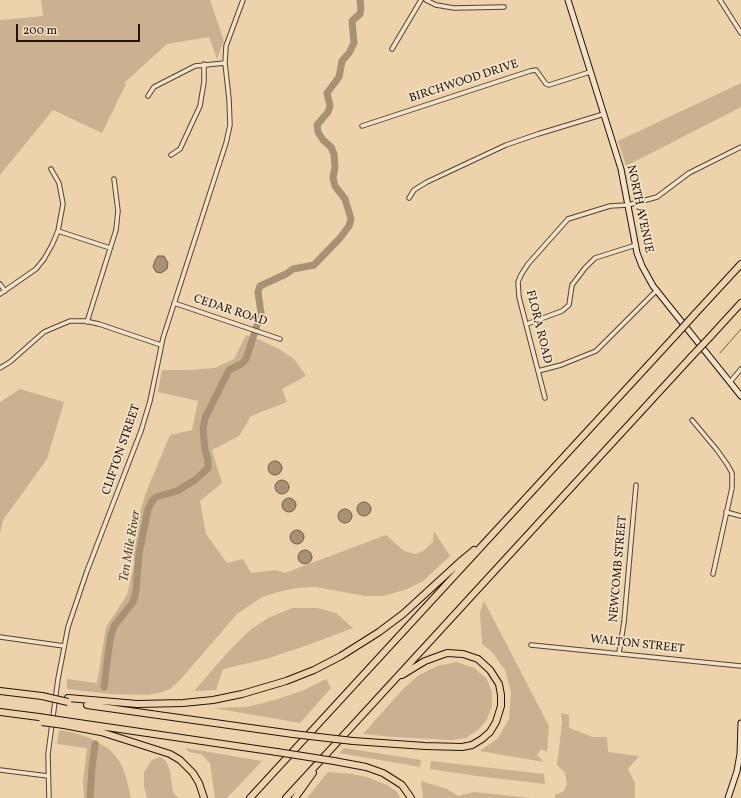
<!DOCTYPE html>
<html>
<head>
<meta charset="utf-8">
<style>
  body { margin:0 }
  #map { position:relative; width:741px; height:798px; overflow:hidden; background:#ecd3ac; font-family:Vollkorn,serif }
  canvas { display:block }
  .scale { position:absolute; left:16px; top:24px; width:124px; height:18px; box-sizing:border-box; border:2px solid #231305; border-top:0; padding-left:5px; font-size:12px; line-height:14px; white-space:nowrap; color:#231305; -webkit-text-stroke:3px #f3e2c9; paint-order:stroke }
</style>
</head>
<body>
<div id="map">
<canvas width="741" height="798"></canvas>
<div class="scale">200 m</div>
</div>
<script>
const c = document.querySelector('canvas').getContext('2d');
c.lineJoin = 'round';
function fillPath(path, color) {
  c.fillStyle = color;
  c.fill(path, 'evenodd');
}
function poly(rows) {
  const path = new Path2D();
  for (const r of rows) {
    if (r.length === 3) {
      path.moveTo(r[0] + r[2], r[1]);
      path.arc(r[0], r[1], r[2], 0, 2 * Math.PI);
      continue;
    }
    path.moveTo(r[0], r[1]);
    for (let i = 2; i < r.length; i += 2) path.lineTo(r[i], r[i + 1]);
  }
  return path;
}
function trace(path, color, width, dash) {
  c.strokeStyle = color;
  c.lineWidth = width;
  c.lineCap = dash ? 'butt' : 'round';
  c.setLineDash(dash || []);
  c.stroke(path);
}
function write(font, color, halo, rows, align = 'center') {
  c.font = font + ' Vollkorn,serif';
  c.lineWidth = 3.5;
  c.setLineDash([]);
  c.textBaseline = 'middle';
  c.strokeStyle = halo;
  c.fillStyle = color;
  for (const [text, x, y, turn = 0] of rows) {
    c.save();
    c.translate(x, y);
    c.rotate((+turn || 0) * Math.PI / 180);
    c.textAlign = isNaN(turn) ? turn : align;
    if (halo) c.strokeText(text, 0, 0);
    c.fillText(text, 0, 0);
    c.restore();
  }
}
fillPath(poly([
  [41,0,210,0,224,41,217,59,209,37,167,44,124,83,126,84,102,133,53,110,0,175,0,20,43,16],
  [741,83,741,107,626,166,618,141],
  [246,335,260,340,279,349,295,360,306,376,282,389,287,402,251,416,239,436,212,450,222,483,200,501,206,534,227,563,243,559,251,573,276,570,285,573,386,535,404,551,415,554,423,551,433,542,434,531,450,556,423,581,405,590,383,596,365,596,316,587,297,588,278,592,262,597,237,614,180,680,170,689,159,693,148,695,110,694,67,689,67,679,97,683,106,627,127,595,134,564,132,540,145,495,170,435,192,430,198,401,158,392,162,370,189,370,215,368,234,359],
  [20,389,64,402,47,459,3,520,0,534,0,402],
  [484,601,549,726,547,752,541,749,537,755,544,762,480,751,498,738,509,719,511,692,505,670,492,652,482,644,480,612],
  [292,608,318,608,336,613,353,628,308,645,266,659,223,669,216,690,194,691,228,652,250,630,268,618],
  [457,662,474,668,487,679,492,693,492,707,486,721,479,729,466,738,452,740,394,737,363,734,403,689,419,675,437,666],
  [326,679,331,688,300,723,214,708,247,707,278,699,302,691],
  [561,713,569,715,569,728,593,737,607,737,608,752,639,756,628,769,635,783,635,798,555,798,555,795,564,791,567,784,565,773,557,765,562,723],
  [59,730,75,733,90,738,106,747,115,755,122,766,126,777,131,798,84,798,83,781,87,748,57,744],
  [185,748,262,761,227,798,215,798,210,763,201,754,189,752],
  [344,748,421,760,420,767,339,753],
  [160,757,166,761,170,771,173,792,178,798,147,798,144,786,144,772,152,760],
  [431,761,544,774,545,784,477,776,430,769],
  [328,772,352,774,367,777,387,785,397,792,400,798,307,798],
  [421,781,447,789,458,796,474,792,530,798,423,798]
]), '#cab290');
const water = poly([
  [158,256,164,256,168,263,167,269,161,273,156,272,153,267,155,260,158,256],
  [275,468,7],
  [282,487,7],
  [289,505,7],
  [364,509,7],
  [345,516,7],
  [297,537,7],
  [305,557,7]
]);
fillPath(water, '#a89273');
trace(water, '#735f47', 1);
trace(poly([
  [720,353,741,329]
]), '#735f47', 1);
trace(poly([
  [104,687,110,640,114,626,133,602,136,591,139,554,148,509,152,501,156,497,177,491,195,480,208,468,208,460,205,450,203,430,205,418,229,370,241,364,246,359,261,313,258,292,260,286,286,274,293,269,314,265,340,238,349,226,351,219,345,199,335,186,333,178,335,167,334,154,331,147,323,140,318,132,317,125,328,112,330,106,327,93,339,77,342,61,349,53,354,43,352,21,360,14,361,8,360,0],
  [90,798,92,767,95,744]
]), '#a89273', 7);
const minor = poly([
  [426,0,436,5,454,8,504,7],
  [720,0,741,33],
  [392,49,421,0],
  [148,96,154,87,195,66,225,63],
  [362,126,530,71,536,70,546,84,549,85,590,72],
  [171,155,180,149,200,106,204,82,204,64],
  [409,198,414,190,427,182,506,145,538,134,604,114],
  [58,231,110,248],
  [0,284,5,291],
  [0,294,36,269,44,259,52,245,58,231,63,204,59,183,51,169],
  [174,303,280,339],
  [87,322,116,230,118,211,114,179],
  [527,324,562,311,569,305,572,285,585,268,595,258,636,245],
  [0,368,10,362,44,332,58,326,70,321,85,321,99,324,161,345],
  [538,371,561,365,596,351,657,290],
  [730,382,741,369],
  [545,398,519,297,518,282,521,275,528,264,568,219,610,206,628,205,657,197,689,173,741,147],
  [692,420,717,450,727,464,732,473,732,488,713,574],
  [726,512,741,516],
  [0,637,64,646],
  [531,645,741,666],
  [619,653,624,622,636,485],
  [0,770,48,776],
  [49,798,48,754,58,679,68,627,87,571,141,431,150,401,163,338,226,143,230,125,229,99,225,63,226,46,243,0]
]);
const secondary = poly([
  [568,0,621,169,637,253,642,266,653,286,741,396],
  [728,798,737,771,740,754,741,723]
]);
const motorway = poly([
  [694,315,741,264],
  [710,337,741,303],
  [0,691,42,696],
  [68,698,137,704,183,703,213,700,242,694,286,681,314,670,341,656,379,632,403,614,462,560,474,550],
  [87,705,293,734],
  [0,712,39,717],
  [65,721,277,752],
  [64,725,101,732,170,754,180,760,193,773,199,783,204,798],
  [353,741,425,746,462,747,472,745,482,739,490,732,496,722,501,706,501,695,499,684,490,670,478,659,463,654,447,653,425,661,402,675],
  [334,761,366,767,383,773,402,785,411,798],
  [250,798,675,336],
  [286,798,692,356],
  [295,798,313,773]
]);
trace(minor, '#55432f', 5.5);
trace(secondary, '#231305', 7);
trace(motorway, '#231305', 8);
trace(minor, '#f3e2c9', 3.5);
trace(secondary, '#f3e2c9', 5);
trace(motorway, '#ecd3ac', 6);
const motorwayBridge = poly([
  [675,336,694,315],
  [692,356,710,337],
  [42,696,68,702],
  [39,717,65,721],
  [42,722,64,725],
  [293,734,353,741],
  [277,752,334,761]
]);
trace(motorwayBridge, '#231305', 8, []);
trace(motorwayBridge, '#ecd3ac', 6);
write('12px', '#231305', '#f3e2c9', [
  ["BIRCHWOOD DRIVE",464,82,-18],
  ["NORTH AVENUE",639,209,78],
  ["CEDAR ROAD",230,311,18],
  ["FLORA ROAD",538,327,76],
  ["CLIFTON STREET",122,450,-71],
  ["NEWCOMB STREET",619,569,-85],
  ["WALTON STREET",637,645,6]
]);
write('italic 13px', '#584631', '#f3e2c9', [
  ["Ten Mile River",131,546,-80]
]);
</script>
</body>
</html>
